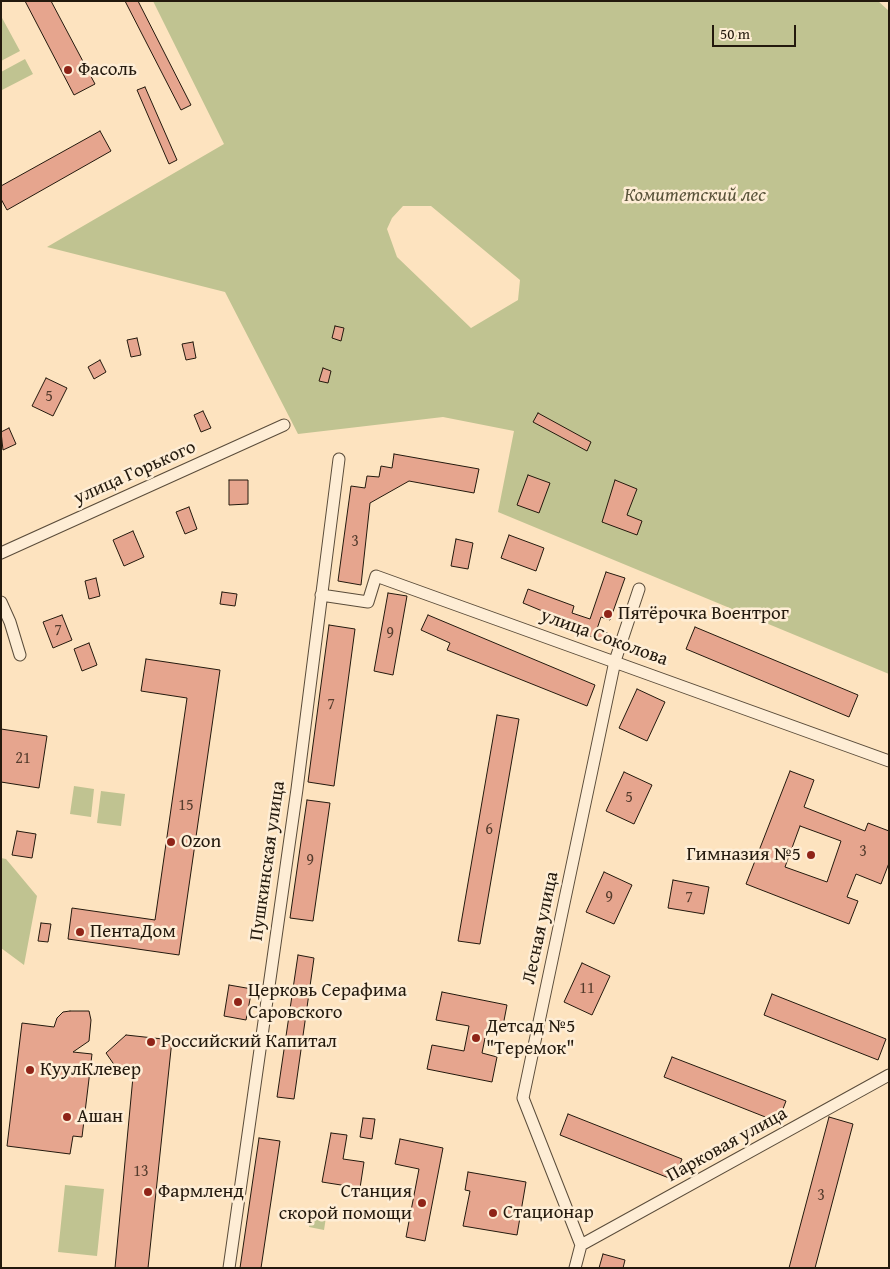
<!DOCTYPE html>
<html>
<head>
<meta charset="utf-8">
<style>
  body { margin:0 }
  #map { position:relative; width:890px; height:1269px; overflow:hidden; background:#fde3bf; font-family:"Gentium Book Plus",serif }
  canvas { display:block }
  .frame { position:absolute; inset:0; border:2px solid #23190d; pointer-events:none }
  .scale { position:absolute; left:712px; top:25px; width:84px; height:22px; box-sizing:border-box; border:2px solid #23190d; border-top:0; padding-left:6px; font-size:15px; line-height:18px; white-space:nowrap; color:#23190d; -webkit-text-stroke:4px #feedd5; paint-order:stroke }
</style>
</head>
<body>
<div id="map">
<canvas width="890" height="1269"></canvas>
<div class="frame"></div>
<div class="scale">50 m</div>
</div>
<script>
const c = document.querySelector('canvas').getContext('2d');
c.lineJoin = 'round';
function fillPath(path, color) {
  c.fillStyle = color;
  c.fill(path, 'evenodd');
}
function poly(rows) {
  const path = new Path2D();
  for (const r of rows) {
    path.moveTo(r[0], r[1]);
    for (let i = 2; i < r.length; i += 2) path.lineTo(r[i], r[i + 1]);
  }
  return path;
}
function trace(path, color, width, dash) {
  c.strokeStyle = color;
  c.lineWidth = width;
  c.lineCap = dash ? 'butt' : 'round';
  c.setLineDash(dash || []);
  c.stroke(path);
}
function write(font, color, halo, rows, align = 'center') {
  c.font = font + ' "Gentium Book Plus",serif';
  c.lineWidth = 5;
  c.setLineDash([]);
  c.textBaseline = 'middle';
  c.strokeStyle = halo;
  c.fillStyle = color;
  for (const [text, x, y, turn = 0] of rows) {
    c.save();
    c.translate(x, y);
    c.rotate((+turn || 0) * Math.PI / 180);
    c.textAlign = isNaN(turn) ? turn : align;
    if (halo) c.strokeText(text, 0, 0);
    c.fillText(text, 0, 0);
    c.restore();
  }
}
fillPath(poly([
  [153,1,878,1,889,11,889,674,498,512,514,431,443,417,298,434,225,292,47,247,224,144],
  [403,206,431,206,520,280,518,300,471,328,397,257,387,229,392,218],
  [1,16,20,51,1,61],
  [25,59,33,74,2,90,1,72],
  [74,786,94,789,91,817,70,814],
  [101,791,125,794,121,826,97,823],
  [1,858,6,859,37,896,24,965,1,948],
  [65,1185,104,1189,97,1256,58,1252],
  [312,1208,327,1211,324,1230,309,1227]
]), '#c0c391');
const building = poly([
  [25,1,51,1,95,84,74,95,25,1],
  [125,1,138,1,191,105,181,110,125,1],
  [145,87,177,160,169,164,137,90,145,87],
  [100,131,111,151,7,210,1,199,1,186,100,131],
  [335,326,344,328,341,341,332,338,335,326],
  [137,338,141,355,131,357,127,340,137,338],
  [193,342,196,358,186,360,182,344,193,342],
  [100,360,106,372,94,379,88,367,100,360],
  [323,368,331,371,328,383,319,381,323,368],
  [46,378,67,388,53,416,32,406,46,378],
  [203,411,211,428,201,432,194,415,203,411],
  [538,413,591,442,587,451,533,422,538,413],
  [9,428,16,444,3,450,1,432,9,428],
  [394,454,479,469,474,493,409,481,370,503,361,585,338,581,351,486,365,488,367,476,379,477,381,466,392,468,394,454],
  [528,475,550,483,539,513,517,505,528,475],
  [229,480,248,480,248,504,229,505,229,480],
  [615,480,637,489,627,515,642,521,637,535,602,522,615,480],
  [189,507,197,529,185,534,176,512,189,507],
  [133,531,144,557,124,566,113,540,133,531],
  [509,535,544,548,536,571,501,558,509,535],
  [456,539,473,543,468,569,451,566,456,539],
  [606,572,625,578,610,620,601,617,597,629,612,635,610,643,581,633,583,628,523,603,528,589,574,606,572,613,590,619,606,572],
  [96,578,100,596,89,599,85,581,96,578],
  [222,592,237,594,235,606,220,604,222,592],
  [388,593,407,596,393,675,374,671,388,593],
  [62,615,72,640,53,648,43,622,62,615],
  [428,615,595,685,587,706,447,650,450,643,421,630,428,615],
  [329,625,355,629,334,786,308,782,329,625],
  [695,627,858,695,849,717,686,649,695,627],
  [89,643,97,665,82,671,74,649,89,643],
  [146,659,220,670,179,955,68,939,72,908,155,920,187,698,141,691,146,659],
  [637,689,665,702,647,741,619,728,637,689],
  [497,715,519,719,480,944,458,941,497,715],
  [1,729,47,736,39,788,1,782,1,729],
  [790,771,814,780,804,807,865,831,868,823,889,831,889,863,881,884,856,874,847,897,858,901,849,924,746,884,790,771],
  [800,826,841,841,827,882,785,867,800,826],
  [624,772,652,785,634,824,606,811,624,772],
  [307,800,330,803,313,921,290,918,307,800],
  [17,831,36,834,32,858,12,855,17,831],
  [604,872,632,885,614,924,586,912,604,872],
  [673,880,709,887,704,914,668,908,673,880],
  [41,923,51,924,48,942,38,941,41,923],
  [298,955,314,958,294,1099,277,1097,298,955],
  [582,963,610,976,592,1015,564,1002,582,963],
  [229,985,252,989,246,1020,224,1016,229,985],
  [442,992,507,1005,502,1031,487,1028,482,1053,497,1057,492,1082,427,1069,432,1045,464,1051,469,1026,436,1020,442,992],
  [772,994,886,1039,878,1060,764,1015,772,994],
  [70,1011,89,1011,91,1020,89,1041,73,1052,92,1054,82,1137,73,1136,70,1154,7,1146,22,1023,54,1027,57,1018,63,1012,70,1011],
  [126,1035,172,1040,148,1268,115,1268,134,1066,122,1076,106,1053,126,1035],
  [672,1057,786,1101,778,1122,664,1077,672,1057],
  [568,1114,682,1159,674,1180,560,1135,568,1114],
  [829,1117,853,1124,815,1268,789,1268,829,1117],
  [363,1118,375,1119,372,1139,360,1137,363,1118],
  [331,1133,347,1135,343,1159,364,1162,360,1188,322,1182,331,1133],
  [259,1138,280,1141,261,1268,240,1268,259,1138],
  [400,1139,443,1148,425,1241,406,1237,419,1169,395,1164,400,1139],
  [468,1172,526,1182,517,1235,463,1226,470,1191,465,1190,468,1172],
  [603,1254,625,1260,623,1268,599,1268,603,1254]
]);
fillPath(building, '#e6a58e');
trace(building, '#23190d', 1);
const street = poly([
  [1,553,284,425],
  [321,595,368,602,376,576,889,761],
  [1,602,10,622,20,655],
  [581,1245,889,1075],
  [229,1268,297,789,339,459],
  [575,1268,581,1245,523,1098,615,661,639,589]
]);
trace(street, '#5a4c3a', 13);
trace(street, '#feedd5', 11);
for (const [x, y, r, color] of [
  [68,70,5,"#8f2418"],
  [608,614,5,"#8f2418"],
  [171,842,5,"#8f2418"],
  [811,855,5,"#8f2418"],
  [80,932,5,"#8f2418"],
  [238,1002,5,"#8f2418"],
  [476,1038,5,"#8f2418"],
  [151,1042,5,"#8f2418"],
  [30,1070,5,"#8f2418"],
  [67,1117,5,"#8f2418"],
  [148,1192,5,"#8f2418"],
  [422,1203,5,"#8f2418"],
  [493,1213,5,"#8f2418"]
]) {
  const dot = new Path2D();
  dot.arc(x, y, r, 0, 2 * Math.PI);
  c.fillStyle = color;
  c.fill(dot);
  trace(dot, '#feedd5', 2);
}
write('16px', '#543c2d', null, [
  ["5",49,397],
  ["3",355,542],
  ["7",58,631],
  ["9",390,634],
  ["7",331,705],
  ["21",23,759],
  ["5",629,798],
  ["15",186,806],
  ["6",489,830],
  ["3",863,852],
  ["9",310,861],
  ["9",609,898],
  ["7",689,898],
  ["11",587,989],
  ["13",141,1172],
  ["3",821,1196]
]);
write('19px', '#23190d', '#feedd5', [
  ["Фасоль",78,70],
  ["Пятёрочка Воентрог",618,614],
  ["Ozon",181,842],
  ["Гимназия №5",801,855,"right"],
  ["ПентаДом",90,932],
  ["Церковь Серафима",248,991],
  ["Саровского",248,1013],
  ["Детсад №5",486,1027],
  ["\"Теремок\"",486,1049],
  ["Российский Капитал",161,1042],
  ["КуулКлевер",40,1070],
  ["Ашан",77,1117],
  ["Фармленд",158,1192],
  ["Станция",412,1192,"right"],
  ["скорой помощи",412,1214,"right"],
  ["Стационар",503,1213]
], 'left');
write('italic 19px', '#5a543b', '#feedd5', [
  ["Комитетский лес",695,196]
]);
write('19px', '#23190d', '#feedd5', [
  ["улица Горького",135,473,-24],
  ["улица Соколова",604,638,20],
  ["Пушкинская улица",268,861,-82],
  ["Лесная улица",541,928,-78],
  ["Парковая улица",727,1145,-29]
]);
</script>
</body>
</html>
